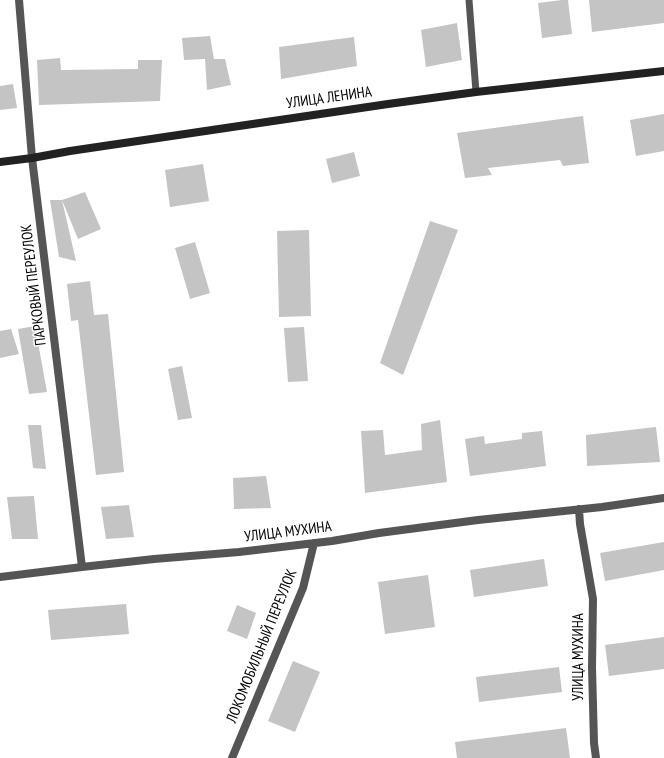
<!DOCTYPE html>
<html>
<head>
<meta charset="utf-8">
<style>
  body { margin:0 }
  canvas { display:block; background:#fff }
</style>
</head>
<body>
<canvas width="664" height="758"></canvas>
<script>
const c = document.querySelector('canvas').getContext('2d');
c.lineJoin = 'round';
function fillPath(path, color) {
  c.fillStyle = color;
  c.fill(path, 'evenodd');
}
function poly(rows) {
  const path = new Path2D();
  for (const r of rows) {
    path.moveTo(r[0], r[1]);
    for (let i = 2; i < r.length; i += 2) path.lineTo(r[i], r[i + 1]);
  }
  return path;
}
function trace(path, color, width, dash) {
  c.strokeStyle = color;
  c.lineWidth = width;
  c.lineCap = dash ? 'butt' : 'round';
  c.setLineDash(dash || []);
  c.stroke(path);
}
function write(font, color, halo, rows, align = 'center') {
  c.font = font + ' "PT Sans Narrow",sans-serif';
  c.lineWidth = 3;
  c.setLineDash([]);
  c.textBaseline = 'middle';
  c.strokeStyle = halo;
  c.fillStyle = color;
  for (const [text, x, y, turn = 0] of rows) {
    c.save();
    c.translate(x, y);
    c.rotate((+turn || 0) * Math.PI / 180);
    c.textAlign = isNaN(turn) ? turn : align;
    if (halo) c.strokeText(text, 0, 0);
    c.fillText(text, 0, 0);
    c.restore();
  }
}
fillPath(poly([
  [562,0,568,0,572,34,542,38,538,3],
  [589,0,664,0,664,23,592,32],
  [457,23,462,60,426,67,421,30],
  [210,36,214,59,225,59,231,85,207,90,205,59,184,60,182,38],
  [354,37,357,66,281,79,279,47],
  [60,58,61,70,138,69,138,60,162,60,160,101,39,105,37,60],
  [13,84,17,108,0,110,0,86],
  [664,114,664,151,636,156,630,120],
  [583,116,589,163,563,166,560,160,488,168,492,175,465,178,457,133],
  [354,152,360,176,332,183,326,159],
  [203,164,209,201,170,207,165,170],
  [85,192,101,229,78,239,62,200,76,261,59,257,50,200,62,200],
  [430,221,458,230,403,375,380,363],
  [309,230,311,316,279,317,277,231],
  [195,242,210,293,190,299,175,248],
  [90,281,94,315,108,314,124,472,96,475,78,320,71,321,67,284],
  [35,326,47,392,29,394,18,329],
  [304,327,308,381,288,382,284,328],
  [11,329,19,354,0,358,0,331],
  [182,366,192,418,178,420,168,369],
  [440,420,447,482,365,493,361,431,383,430,385,455,422,450,421,424],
  [28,425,41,425,46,469,33,468],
  [656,427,660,462,587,466,586,435],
  [542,431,546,466,470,476,465,439,484,436,485,444,522,439,522,433],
  [266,476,271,508,234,509,233,478],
  [34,496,38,539,12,539,7,497],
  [129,505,134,537,106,539,101,507],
  [664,542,664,570,605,581,600,553],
  [544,559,548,586,474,597,470,570],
  [428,575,435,627,385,634,378,582],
  [126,604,129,634,51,640,48,610],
  [237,605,256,613,247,639,227,631],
  [664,637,664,669,609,676,605,645],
  [293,661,320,672,295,732,268,721],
  [559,667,562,692,479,702,476,677],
  [566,728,570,758,457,758,455,742]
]), '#c4c4c4');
trace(poly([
  [469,0,476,92]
]), '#555', 7);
trace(poly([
  [19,0,32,158,82,567],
  [579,509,580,524,593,599,592,667,594,743,596,758],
  [0,577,82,567,154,559,239,552,332,541,379,533,478,520,602,507,664,498],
  [232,758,303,588,314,543]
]), '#555', 8);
trace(poly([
  [0,162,32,158,70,151,388,104,476,92,664,71]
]), '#222', 8);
write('15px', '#000', '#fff', [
  ["УЛИЦА ЛЕНИНА",329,98,-8],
  ["ПАРКОВЫЙ ПЕРЕУЛОК",34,285,-97],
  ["УЛИЦА МУХИНА",288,532,-7],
  ["ЛОКОМОБИЛЬНЫЙ ПЕРЕУЛОК",262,646,-68],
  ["УЛИЦА МУХИНА",579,657,-90]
]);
</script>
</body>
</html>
